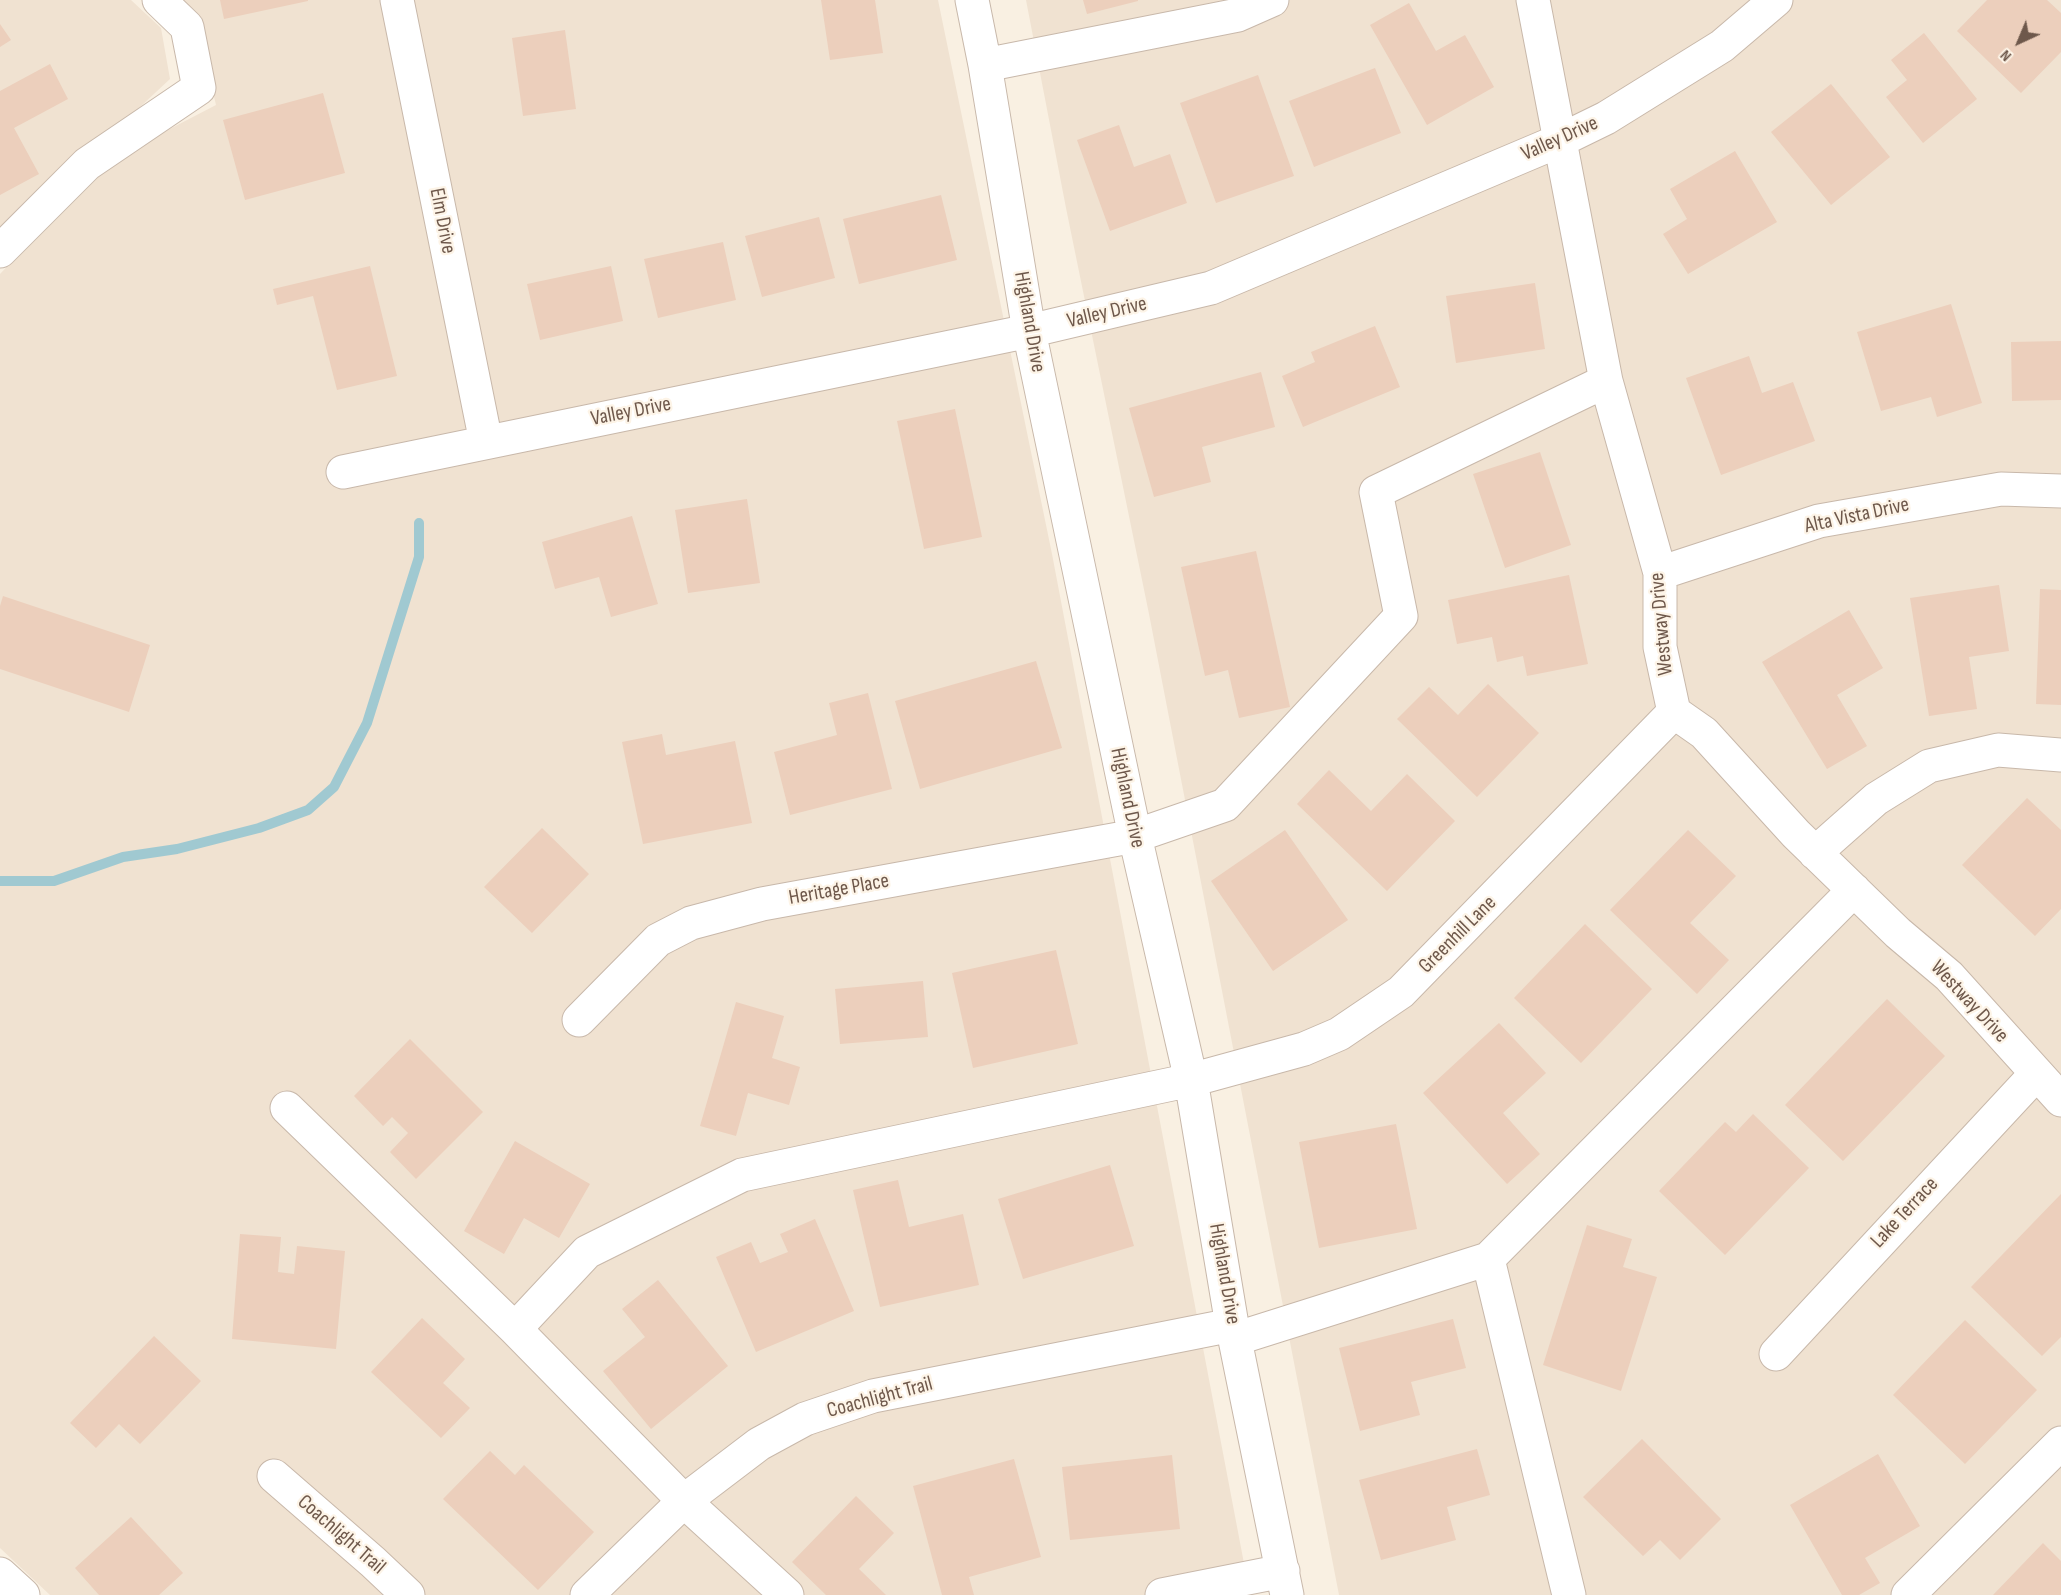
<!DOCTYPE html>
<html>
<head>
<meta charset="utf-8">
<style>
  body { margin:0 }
  #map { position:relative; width:2061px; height:1595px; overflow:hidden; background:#f9f0e2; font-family:"Sofia Sans Condensed",sans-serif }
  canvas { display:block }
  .north { position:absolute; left:1989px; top:12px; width:60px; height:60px; -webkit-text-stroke:4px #fdf4e7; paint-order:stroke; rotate:224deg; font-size:16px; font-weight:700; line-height:24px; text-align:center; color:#6e584b }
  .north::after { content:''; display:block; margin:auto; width:21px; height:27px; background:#6e584b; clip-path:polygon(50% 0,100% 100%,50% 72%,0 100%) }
</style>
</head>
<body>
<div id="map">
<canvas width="2061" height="1595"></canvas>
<div class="north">N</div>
</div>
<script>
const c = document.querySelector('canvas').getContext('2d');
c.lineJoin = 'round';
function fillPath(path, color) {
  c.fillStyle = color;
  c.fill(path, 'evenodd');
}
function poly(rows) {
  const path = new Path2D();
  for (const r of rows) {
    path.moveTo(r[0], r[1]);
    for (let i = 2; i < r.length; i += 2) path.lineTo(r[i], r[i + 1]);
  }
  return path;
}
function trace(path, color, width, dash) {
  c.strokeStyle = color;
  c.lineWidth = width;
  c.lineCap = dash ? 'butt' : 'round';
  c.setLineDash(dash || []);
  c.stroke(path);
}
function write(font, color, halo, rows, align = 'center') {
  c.font = font + ' "Sofia Sans Condensed",sans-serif';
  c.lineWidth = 4.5;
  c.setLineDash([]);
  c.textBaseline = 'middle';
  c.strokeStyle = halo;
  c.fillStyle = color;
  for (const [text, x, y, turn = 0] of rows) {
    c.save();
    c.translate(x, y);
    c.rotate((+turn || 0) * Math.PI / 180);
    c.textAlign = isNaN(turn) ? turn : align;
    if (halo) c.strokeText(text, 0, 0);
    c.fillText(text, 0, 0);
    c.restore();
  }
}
fillPath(poly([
  [0,0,131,0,161,28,170,79,96,148,0,247],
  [182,0,938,0,1052,554,1250,1595,50,1595,0,1548,0,274,108,161,216,105,194,12],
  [1026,0,2061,0,2061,1595,1339,1595,1149,614,1066,208]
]), '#f0e2d1');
trace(poly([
  [0,881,54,881,123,857,177,849,259,828,308,810,334,787,367,723,419,557,419,523]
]), '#a0c9d1', 10);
fillPath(poly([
  [220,0,308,0,308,1,224,19],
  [821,0,875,0,883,53,830,60],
  [1083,0,1138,0,1138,1,1087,14],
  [1987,0,2047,0,2061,13,2061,52,2021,93,1957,31],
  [1409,3,1436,51,1465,35,1494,87,1427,125,1370,25],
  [0,24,11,40,0,47],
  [565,30,576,109,523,116,512,38],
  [1924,33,1977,99,1923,143,1886,97,1907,80,1891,60],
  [50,64,68,99,14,128,39,174,0,195,0,91],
  [1375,68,1401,133,1314,167,1289,101],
  [1258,75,1294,176,1216,203,1180,103],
  [1831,84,1890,157,1831,205,1771,132],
  [323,93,345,173,245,200,223,120],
  [1119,125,1134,167,1170,154,1187,203,1110,231,1077,140],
  [1735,151,1777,222,1688,274,1663,234,1687,219,1670,189],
  [941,195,957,260,859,284,843,219],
  [819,217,835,278,762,297,745,236],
  [723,242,736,300,658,318,644,259],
  [370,266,397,376,337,390,313,296,277,305,273,289],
  [611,266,623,321,540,340,527,284],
  [1535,283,1545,349,1456,363,1446,296],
  [1951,304,1982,403,1937,417,1931,397,1881,411,1857,332],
  [1375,326,1400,387,1303,427,1282,376,1315,362,1311,352],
  [2061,341,2061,400,2012,401,2011,342],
  [1749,356,1762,393,1793,382,1815,441,1721,475,1686,378],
  [1261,372,1275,427,1202,447,1211,482,1154,497,1129,408],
  [955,409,982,537,924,549,897,421],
  [1540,452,1571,545,1505,568,1473,474],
  [747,499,760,583,688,593,675,510],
  [632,516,658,604,611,617,599,577,555,589,542,542],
  [1256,551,1290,707,1239,718,1228,670,1205,676,1181,567],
  [1569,575,1588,664,1527,676,1523,656,1497,662,1492,637,1457,644,1448,600],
  [1999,585,2009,651,1969,657,1977,709,1929,716,1910,598],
  [2040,589,2061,590,2061,705,2036,704],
  [3,596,150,645,129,712,0,669,0,606],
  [1849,610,1883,668,1837,695,1867,746,1827,769,1762,662],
  [1036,661,1062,748,920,789,895,701],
  [1488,684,1539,733,1477,797,1397,719,1429,687,1458,715],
  [868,693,892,789,790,815,774,752,837,735,829,703],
  [662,734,666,755,735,741,752,823,643,844,622,742],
  [1329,770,1371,811,1407,774,1455,821,1387,891,1297,804],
  [2027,798,2061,830,2061,909,2035,936,1962,865],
  [542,828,589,874,532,933,484,887],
  [1285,830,1348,920,1273,971,1211,881],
  [1688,830,1736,876,1690,923,1729,960,1697,994,1610,910],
  [1585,924,1652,989,1581,1063,1514,998],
  [1056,950,1078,1044,973,1068,952,973],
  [923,981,928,1037,840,1044,835,989],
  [1887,999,1945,1056,1843,1161,1785,1105],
  [736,1002,784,1016,772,1058,800,1067,789,1105,748,1093,736,1136,700,1126],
  [1499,1023,1546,1073,1503,1113,1540,1154,1507,1184,1423,1093],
  [410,1039,483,1112,416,1179,390,1152,408,1133,392,1117,383,1126,354,1096],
  [1753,1114,1809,1168,1725,1255,1659,1191,1725,1122,1736,1132],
  [1396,1124,1417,1229,1319,1248,1299,1142],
  [515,1141,590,1184,559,1238,524,1218,504,1254,464,1231],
  [1110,1165,1134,1246,1023,1279,998,1199],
  [898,1180,909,1227,963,1214,979,1285,880,1307,853,1190],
  [2061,1194,2061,1337,2042,1356,1971,1287],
  [815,1219,854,1311,756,1352,716,1257,751,1242,760,1263,788,1252,780,1234],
  [1587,1225,1632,1239,1623,1267,1657,1277,1621,1391,1543,1365],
  [240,1234,281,1237,278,1272,294,1274,297,1246,345,1251,336,1349,232,1339],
  [658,1280,728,1366,651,1429,603,1371,645,1337,622,1309],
  [422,1318,465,1359,443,1383,470,1408,441,1438,371,1372],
  [1453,1319,1466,1368,1411,1382,1420,1415,1360,1431,1339,1348],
  [1965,1320,2037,1390,1965,1464,1893,1395],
  [154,1336,201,1381,140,1444,119,1424,96,1448,70,1423],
  [1642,1439,1721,1519,1680,1560,1660,1540,1643,1556,1583,1497],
  [1477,1449,1490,1495,1447,1507,1456,1540,1381,1560,1359,1480],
  [490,1451,515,1475,524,1465,594,1532,538,1590,443,1499],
  [1878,1454,1920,1526,1865,1558,1880,1583,1859,1595,1842,1595,1790,1505],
  [1172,1455,1180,1529,1070,1540,1062,1467],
  [1014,1459,1041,1557,969,1577,974,1595,942,1595,913,1486],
  [856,1496,894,1533,859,1569,886,1595,826,1595,792,1562],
  [131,1517,183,1573,159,1595,99,1595,75,1568],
  [2043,1543,2061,1561,2061,1595,1993,1595]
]), '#eccfbc');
const minor = poly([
  [397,0,486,442],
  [972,0,985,65,1029,331,1135,836,1191,1080,1232,1325,1287,1595],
  [1533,0,1606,381,1660,573,1660,647,1674,712,1704,733,1796,834,1898,933,1949,976,2061,1100],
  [985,65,1238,15,1272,0],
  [0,251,87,164,199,88,187,27,159,0],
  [343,472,1029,331,1211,288,1561,140,1606,118,1722,46,1776,0],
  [1660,573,1819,521,2001,489,2061,491],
  [1815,853,1876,799,1929,766,1998,750,2061,755],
  [579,1020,658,940,691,923,762,904,1135,836,1225,805,1401,616,1376,492,1606,381],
  [287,1108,515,1329,587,1252,742,1175,1191,1080,1304,1049,1339,1034,1401,992,1674,712],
  [1488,1259,1854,890],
  [515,1329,684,1501,787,1595],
  [1235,1339,1488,1259,1569,1595],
  [1776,1354,2036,1074],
  [274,1476,373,1562,408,1595],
  [0,1574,23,1595],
  [587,1595,684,1501,759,1444,805,1419,873,1396,1232,1325],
  [1162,1595,1283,1571],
  [1908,1595,2061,1443]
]);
trace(minor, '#c8b8aa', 35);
trace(minor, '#fff', 33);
write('21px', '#6e584b', '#fdf4e7', [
  ["Valley Drive",1560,139,-24],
  ["Elm Drive",442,221,79],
  ["Valley Drive",1107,313,-13],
  ["Highland Drive",1029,322,80],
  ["Valley Drive",631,412,-11],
  ["Alta Vista Drive",1857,516,-12],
  ["Westway Drive",1662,624,-95],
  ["Highland Drive",1127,798,78],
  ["Heritage Place",839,890,-10],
  ["Greenhill Lane",1458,935,-45],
  ["Westway Drive",1969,1002,47],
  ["Lake Terrace",1905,1213,-47],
  ["Highland Drive",1224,1274,80],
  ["Coachlight Trail",880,1398,-15],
  ["Coachlight Trail",341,1535,41]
]);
</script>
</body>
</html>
